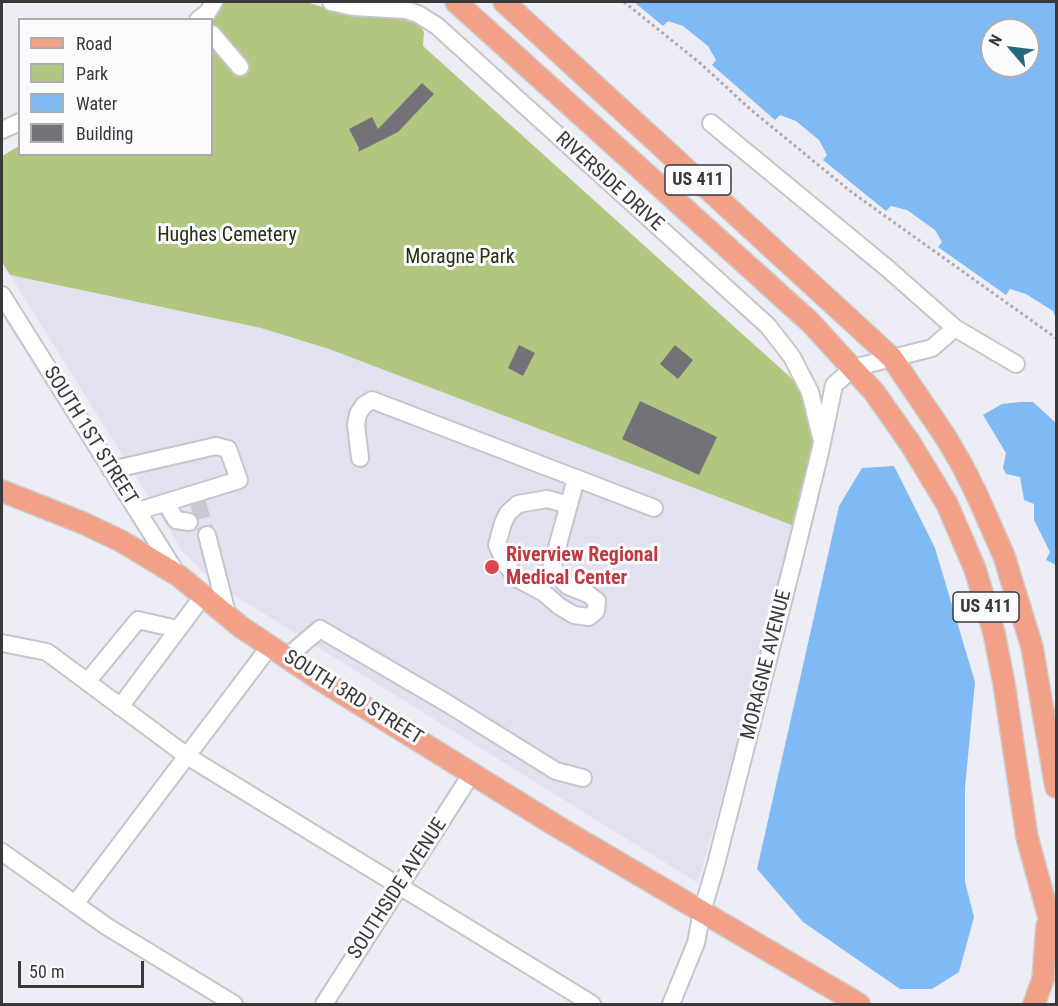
<!DOCTYPE html>
<html>
<head>
<meta charset="utf-8">
<style>
  body { margin:0 }
  #map { position:relative; width:1058px; height:1006px; overflow:hidden; background:#ededf6; font-family:"Roboto Condensed",sans-serif }
  canvas { display:block }
  .frame { position:absolute; inset:0; border:3px solid #39393c; pointer-events:none }
  .legend { position:absolute; left:18px; top:18px; width:195px; height:138px; box-sizing:border-box; background:#fbfbfe; border:2px solid #adadb0; margin:0; padding:8px 10px; list-style:none; font-size:18px; color:#39393c }
  .legend li { display:flex; align-items:center; gap:12px; height:30px }
  .legend b { width:30px; border:2px solid #adadb0 }
  .north { position:absolute; left:980px; top:18px; width:60px; height:60px; box-sizing:border-box; background:#fbfbfe; border:2px solid #adadb0; border-radius:50%; rotate:298deg; font-size:16px; font-weight:700; line-height:24px; text-align:center; color:#39393c }
  .north::after { content:''; display:block; margin:auto; width:21px; height:27px; background:#246879; clip-path:polygon(50% 0,100% 100%,50% 72%,0 100%) }
  .scale { position:absolute; left:18px; top:961px; width:126px; height:27px; box-sizing:border-box; border:3px solid #39393c; border-top:0; padding-left:8px; font-size:18px; line-height:21px; white-space:nowrap; color:#39393c; -webkit-text-stroke:4px #fbfbfe; paint-order:stroke }
</style>
</head>
<body>
<div id="map">
<canvas width="1058" height="1006"></canvas>
<div class="frame"></div>
<ul class="legend">
<li><b style="height:8px;background:#f2a088"></b>Road</li>
<li><b style="height:16px;background:#b1c780"></b>Park</li>
<li><b style="height:16px;background:#80baf4"></b>Water</li>
<li><b style="height:16px;background:#747279"></b>Building</li>
</ul>
<div class="north">N</div>
<div class="scale">50 m</div>
</div>
<script>
const c = document.querySelector('canvas').getContext('2d');
c.lineJoin = 'round';
function fillPath(path, color) {
  c.fillStyle = color;
  c.fill(path, 'evenodd');
}
function poly(rows) {
  const path = new Path2D();
  for (const r of rows) {
    path.moveTo(r[0], r[1]);
    for (let i = 2; i < r.length; i += 2) path.lineTo(r[i], r[i + 1]);
  }
  return path;
}
function trace(path, color, width, dash) {
  c.strokeStyle = color;
  c.lineWidth = width;
  c.lineCap = dash ? 'butt' : 'round';
  c.setLineDash(dash || []);
  c.stroke(path);
}
function write(font, color, halo, rows, align = 'center') {
  c.font = font + ' "Roboto Condensed",sans-serif';
  c.lineWidth = 6;
  c.setLineDash([]);
  c.textBaseline = 'middle';
  c.strokeStyle = halo;
  c.fillStyle = color;
  for (const [text, x, y, turn = 0] of rows) {
    c.save();
    c.translate(x, y);
    c.rotate((+turn || 0) * Math.PI / 180);
    c.textAlign = isNaN(turn) ? turn : align;
    if (halo) c.strokeText(text, 0, 0);
    c.fillText(text, 0, 0);
    c.restore();
  }
}
fillPath(poly([
  [10,275,261,328,329,349,797,527,698,883,213,582,183,552]
]), '#e1e1f0');
fillPath(poly([
  [219,2,306,2,342,13,412,18,419,24,424,32,423,46,800,386,807,406,816,452,797,527,329,349,261,328,10,275,2,262,2,156,19,146,20,154,212,154,212,20]
]), '#b1c780');
fillPath(poly([
  [614,2,1056,2,1056,341,872,214],
  [992,30,1028,30,1028,66,992,66],
  [1020,402,1033,402,1056,423,1056,565,1046,560,1050,552,1034,520,1034,504,1024,500,1020,477,1006,474,1003,468,1006,453,983,415,1002,404],
  [894,466,935,548,975,682,965,788,965,882,974,917,959,972,932,989,900,989,803,922,757,869,839,506,862,468]
]), '#80baf4');
fillPath(poly([
  [613,2,634,2,663,26,668,21,683,26,708,46,716,60,712,65,775,120,780,115,796,121,819,140,827,155,823,160,886,211,891,206,907,210,935,230,942,242,938,247,1006,295,1010,289,1026,294,1053,311,1056,318,1056,344,871,216]
]), '#ededf6');
fillPath(poly([
  [422,83,434,94,398,132,358,152,359,148,349,129,372,117,378,129],
  [519,345,535,353,523,376,508,368],
  [675,345,693,360,678,379,660,364],
  [640,401,717,437,699,475,622,439]
]), '#747279');
trace(poly([
  [198,503,207,535]
]), '#c9c9d1', 16, [16, 8]);
const minor = poly([
  [331,2,353,7,406,10,418,14,437,26,768,326,792,357,810,392,821,437],
  [198,20,208,12,214,2],
  [212,34,240,67],
  [2,130,20,122],
  [2,295,177,574],
  [955,328,1016,364],
  [360,458,356,425,358,414,364,405,372,400,654,508],
  [111,470,216,446,228,449,239,480,138,511],
  [166,503,176,520,189,522],
  [207,535,228,617],
  [552,564,558,576,568,586,588,594,597,601,596,611,589,617,574,615,559,606,544,593,518,579,507,566,497,545,503,523,508,513,518,504,547,499,569,505],
  [550,573,576,479],
  [2,643,47,652,187,756,592,1004],
  [287,657,320,629,445,702,556,771,583,778],
  [87,682,138,620,177,629],
  [120,707,203,596],
  [2,852,106,926,234,1004],
  [75,904,270,646],
  [324,1004,472,773],
  [671,1004,696,943,702,912,716,864,794,558,820,452,834,385,853,368,932,348,955,328,887,268,711,123]
]);
const major = poly([
  [456,2,811,323,874,392,910,443,947,504,975,569,994,633,1004,684,1027,837,1056,943],
  [504,2,892,358,945,436,962,465,977,495,1004,556,1032,647,1056,787],
  [2,491,83,523,121,541,179,576,241,627,316,677,558,827,859,1004],
  [1034,1004,1043,979,1047,926]
]);
trace(minor, '#c5c5cd', 20);
trace(major, '#ccc', 24);
trace(poly([
  [624,2,700,63,750,109,850,191,1056,338]
]), '#acacb3', 3, [3, 3]);
trace(minor, '#fff', 16);
trace(major, '#f2a088', 21);
for (const [x, y, r, color] of [
  [492,567,8,"#e0444e"]
]) {
  const dot = new Path2D();
  dot.arc(x, y, r, 0, 2 * Math.PI);
  c.fillStyle = color;
  c.fill(dot);
  trace(dot, '#fbfbfe', 2);
}
for (const [x, y, w] of [
  [698,180,66],
  [986,607,66]
]) {
  const box = new Path2D();
  box.roundRect(x - w / 2, y - 15, w, 30, 4.5);
  c.fillStyle = '#fbfbfe';
  c.fill(box);
  trace(box, '#39393c', 1.5);
}
write('bold 18px', '#39393c', null, [
  ["US 411",698,180],
  ["US 411",986,607]
]);
write('20px', '#39393c', '#fbfbfe', [
  ["RIVERSIDE DRIVE",609,182,42],
  ["SOUTH 1ST STREET",90,436,58],
  ["MORAGNE AVENUE",767,665,-76],
  ["SOUTH 3RD STREET",353,698,32],
  ["SOUTHSIDE AVENUE",398,889,-57]
]);
write('20px', '#283110', '#fbfbfe', [
  ["Hughes Cemetery",227,236],
  ["Moragne Park",460,258]
]);
write('bold 20px', '#be3a42', '#fbfbfe', [
  ["Riverview Regional",506,556],
  ["Medical Center",506,579]
], 'left');
</script>
</body>
</html>
